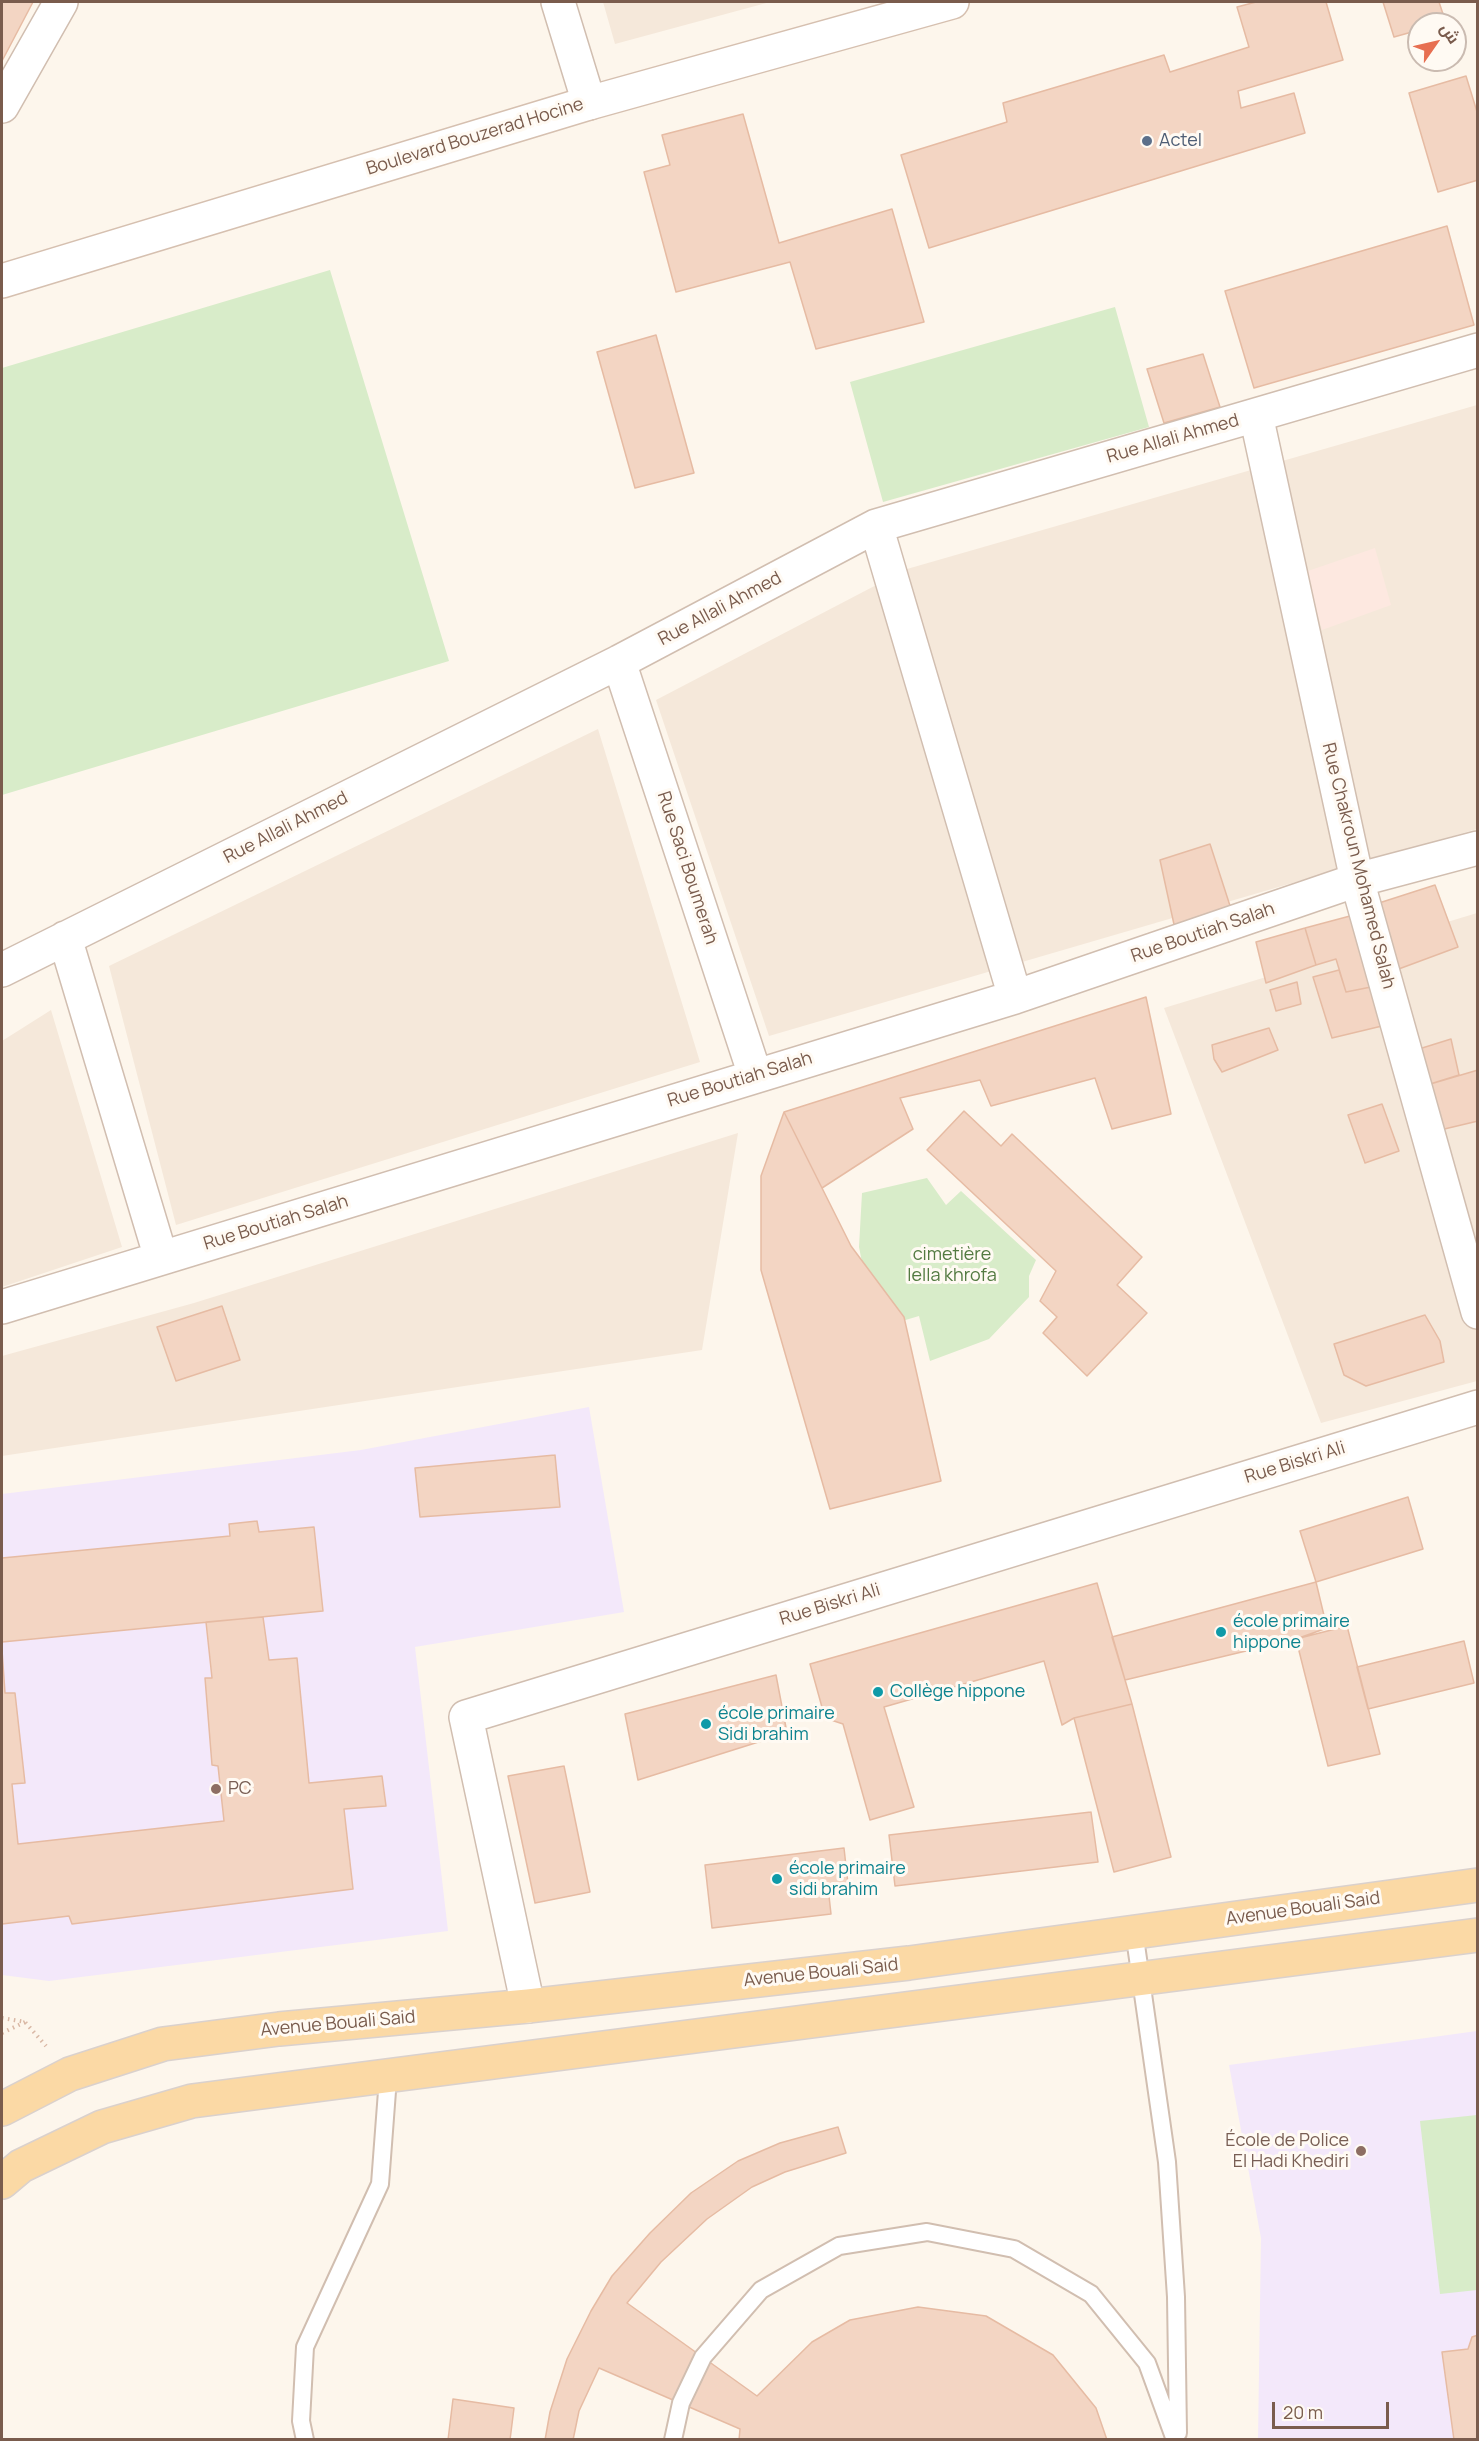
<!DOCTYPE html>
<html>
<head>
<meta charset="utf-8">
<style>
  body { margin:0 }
  #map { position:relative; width:1479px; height:2441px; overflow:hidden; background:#fdf6ec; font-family:Manrope,Cairo,sans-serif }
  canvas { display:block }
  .frame { position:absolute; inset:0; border:3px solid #7a5c4d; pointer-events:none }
  .north { position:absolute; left:1407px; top:12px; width:60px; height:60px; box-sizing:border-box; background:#fffaf3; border:2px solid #cabbb1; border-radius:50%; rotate:56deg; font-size:16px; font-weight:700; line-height:24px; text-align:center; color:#7a5c4d }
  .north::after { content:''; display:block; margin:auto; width:21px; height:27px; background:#e76f51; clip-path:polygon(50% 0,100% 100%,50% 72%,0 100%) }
  .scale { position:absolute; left:1272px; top:2402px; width:117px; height:27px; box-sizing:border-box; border:3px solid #7a5c4d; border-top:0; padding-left:8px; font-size:18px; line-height:21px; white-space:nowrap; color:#7a5c4d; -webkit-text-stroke:4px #fffaf3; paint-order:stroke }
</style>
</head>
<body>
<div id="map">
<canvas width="1479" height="2441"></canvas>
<div class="frame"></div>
<div class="north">ش</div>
<div class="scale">20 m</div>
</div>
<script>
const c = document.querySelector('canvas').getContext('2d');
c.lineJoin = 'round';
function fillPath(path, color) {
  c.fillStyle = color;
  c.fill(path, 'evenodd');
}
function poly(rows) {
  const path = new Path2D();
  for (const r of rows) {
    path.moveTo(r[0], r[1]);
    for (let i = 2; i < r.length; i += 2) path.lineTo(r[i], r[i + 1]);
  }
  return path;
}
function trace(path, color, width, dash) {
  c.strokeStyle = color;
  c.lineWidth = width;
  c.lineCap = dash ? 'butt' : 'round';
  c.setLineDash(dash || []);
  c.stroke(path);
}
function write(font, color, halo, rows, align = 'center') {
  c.font = font + ' Manrope,sans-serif';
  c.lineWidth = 6;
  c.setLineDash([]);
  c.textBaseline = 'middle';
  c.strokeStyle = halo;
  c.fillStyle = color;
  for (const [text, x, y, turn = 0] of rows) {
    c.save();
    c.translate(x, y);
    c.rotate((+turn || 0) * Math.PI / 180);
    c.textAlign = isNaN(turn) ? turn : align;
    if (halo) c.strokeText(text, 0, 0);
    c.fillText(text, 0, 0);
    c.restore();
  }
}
fillPath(poly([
  [603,2,770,2,615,44],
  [1477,405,1477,829,769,1036,656,700,907,569],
  [598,729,700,1062,176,1225,109,966],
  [1477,913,1477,1381,1321,1423,1164,1008],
  [51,1010,122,1247,2,1287,2,1041],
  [738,1133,702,1350,2,1456,2,1356,194,1303]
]), '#f5e8da');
fillPath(poly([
  [1375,548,1391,605,1322,630,1305,572]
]), '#fde8e0');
fillPath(poly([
  [589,1407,624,1612,415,1647,448,1931,49,1981,2,1975,2,1494,361,1450],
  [1477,2031,1477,2439,1258,2439,1261,2238,1229,2065]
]), '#f3e8fa');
fillPath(poly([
  [330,270,449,661,2,795,2,368],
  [1115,307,1149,427,883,502,850,382],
  [927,1178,946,1205,961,1191,1036,1260,1029,1276,1029,1297,989,1339,930,1361,919,1316,875,1329,859,1247,862,1193],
  [1477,2115,1477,2290,1440,2294,1420,2121]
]), '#d8ecc9');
const building = poly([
  [2,2,33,2,2,61,2,2],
  [1256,2,1326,2,1343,60,1238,91,1241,108,1294,93,1305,133,929,248,901,155,1007,122,1003,103,1164,55,1170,72,1249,47,1237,7,1256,2],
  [1383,2,1439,2,1446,23,1419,24,1419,30,1394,37,1383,2],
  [1466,76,1478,115,1478,180,1438,192,1409,93,1466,76],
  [743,114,779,243,892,209,924,322,816,349,790,262,676,292,644,172,670,165,662,135,743,114],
  [1447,226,1474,325,1254,388,1225,291,1447,226],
  [656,335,694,473,635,488,597,352,656,335],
  [1203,354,1220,407,1164,423,1147,369,1203,354],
  [1210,844,1233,915,1175,929,1160,860,1210,844],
  [1435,885,1458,947,1396,970,1379,903,1435,885],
  [1350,916,1371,987,1346,992,1336,959,1316,965,1305,928,1350,916],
  [1305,928,1316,965,1266,983,1256,942,1305,928],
  [1339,970,1346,992,1371,987,1382,1026,1332,1038,1313,977,1339,970],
  [1297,982,1301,1004,1276,1011,1270,990,1297,982],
  [1146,997,1171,1114,1112,1129,1095,1078,991,1106,980,1080,900,1098,913,1129,822,1188,784,1112,1146,997],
  [1269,1028,1278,1050,1222,1072,1214,1059,1212,1045,1269,1028],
  [1451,1039,1459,1075,1427,1085,1419,1049,1451,1039],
  [1478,1070,1478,1121,1436,1131,1427,1085,1478,1070],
  [1382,1104,1399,1151,1365,1163,1348,1115,1382,1104],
  [964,1111,1001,1146,1012,1134,1142,1257,1117,1285,1147,1313,1087,1376,1043,1333,1057,1317,1040,1301,1056,1271,927,1150,964,1111],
  [784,1112,851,1246,904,1317,941,1481,830,1509,761,1270,761,1176,784,1112],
  [222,1306,240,1360,176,1381,157,1327,222,1306],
  [1425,1315,1440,1341,1444,1362,1366,1386,1344,1375,1334,1344,1425,1315],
  [555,1455,560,1507,420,1517,415,1468,555,1455],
  [1408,1497,1423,1549,1316,1582,1300,1531,1408,1497],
  [257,1521,259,1532,314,1527,323,1611,2,1642,2,1558,230,1536,229,1524,257,1521],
  [1316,1582,1327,1628,1296,1639,1125,1680,1112,1637,1316,1582],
  [1097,1583,1132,1704,1074,1718,1062,1725,1044,1661,884,1707,914,1807,870,1820,843,1724,825,1718,810,1664,1097,1583],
  [263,1617,269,1660,297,1658,309,1783,382,1776,386,1806,344,1809,353,1889,72,1924,69,1916,2,1924,2,1650,5,1693,15,1693,25,1783,12,1784,18,1844,224,1821,218,1766,212,1765,205,1678,212,1678,206,1622,263,1617],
  [1347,1626,1380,1754,1328,1766,1296,1639,1347,1626],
  [1464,1641,1474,1683,1368,1709,1357,1667,1464,1641],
  [776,1675,787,1733,638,1780,625,1714,776,1675],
  [1132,1704,1171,1857,1114,1872,1074,1718,1132,1704],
  [564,1766,590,1892,535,1903,508,1776,564,1766],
  [1091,1812,1098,1862,895,1886,889,1835,1091,1812],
  [844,1848,849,1893,829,1896,831,1914,712,1928,705,1865,844,1848],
  [838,2127,846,2153,785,2172,752,2187,707,2219,661,2262,627,2303,757,2396,812,2342,850,2320,918,2307,986,2316,1053,2355,1096,2408,1107,2440,739,2440,740,2429,599,2368,579,2411,573,2440,545,2440,550,2412,567,2359,591,2311,612,2276,650,2233,691,2193,738,2161,780,2143,838,2127],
  [1478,2335,1478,2440,1454,2440,1442,2352,1468,2349,1472,2337,1478,2335],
  [453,2399,514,2408,510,2440,448,2440,453,2399]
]);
fillPath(building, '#f3d5c3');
trace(building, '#e6bba3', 1.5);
const lane = poly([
  [1134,1931,1167,2162,1176,2297,1178,2433],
  [305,2440,301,2421,305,2347,380,2184,388,2078],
  [673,2440,681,2403,703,2357,761,2290,839,2246,927,2232,1014,2249,1091,2294,1147,2363,1175,2440]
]);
const street = poly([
  [558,2,589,103],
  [2,106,61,2],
  [1256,415,1357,880,1478,1312],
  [876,526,1015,997],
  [619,662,755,1075],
  [65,938,161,1258],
  [2,970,619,662,876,526,1478,350],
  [2,1307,1015,997,1357,880,1478,848],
  [528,2006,466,1717,1478,1407]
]);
const secondary = poly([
  [2,281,589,103,952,2]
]);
const primary = poly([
  [2,2109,70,2074,163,2044,279,2029,528,2006,909,1963,1478,1885],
  [2,2182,21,2166,102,2127,192,2101,1478,1935]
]);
trace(lane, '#d1beb0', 20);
trace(street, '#d1beb0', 36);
trace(secondary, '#d6c0b0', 36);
trace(primary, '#dad1cd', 36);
trace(poly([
  [2,2018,25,2022,46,2046],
  [2,2033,25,2022]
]), '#d9b8a5', 4, [1.5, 4.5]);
trace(lane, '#fff', 16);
trace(street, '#fff', 33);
trace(secondary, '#fff', 33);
trace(primary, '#fbd9a5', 33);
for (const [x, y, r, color] of [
  [1147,141,6,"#5c6f8a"],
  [1221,1632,6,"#0f9aa8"],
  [878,1692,6,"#0f9aa8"],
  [706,1724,6,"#0f9aa8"],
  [216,1789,6,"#8d6e63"],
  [777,1879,6,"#0f9aa8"],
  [1361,2151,6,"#8d6e63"]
]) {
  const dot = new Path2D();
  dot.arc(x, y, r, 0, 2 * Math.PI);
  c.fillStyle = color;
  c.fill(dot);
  trace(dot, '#fffaf3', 2);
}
write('18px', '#7a5c4d', '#fffaf3', [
  ["Boulevard Bouzerad Hocine",475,137,-17],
  ["Rue Allali Ahmed",1173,439,-16],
  ["Rue Allali Ahmed",720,609,-28],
  ["Rue Allali Ahmed",286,828,-27],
  ["Rue Chakroun Mohamed Salah",1358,866,76],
  ["Rue Saci Boumerah",687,868,72],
  ["Rue Boutiah Salah",1203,933,-19],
  ["Rue Boutiah Salah",740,1080,-17],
  ["Rue Boutiah Salah",276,1223,-17],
  ["Rue Biskri Ali",1295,1463,-17],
  ["Rue Biskri Ali",830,1605,-17],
  ["Avenue Bouali Said",1303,1909,-8],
  ["Avenue Bouali Said",821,1973,-6],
  ["Avenue Bouali Said",338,2024,-5]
]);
write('18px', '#4e5e75', '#fffaf3', [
  ["Actel",1159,141]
], 'left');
write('18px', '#537a41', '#fffaf3', [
  ["cimetière",952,1255],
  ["lella khrofa",952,1276]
]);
write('18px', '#0d838f', '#fffaf3', [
  ["école primaire",1233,1622],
  ["hippone",1233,1643],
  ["Collège hippone",890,1692],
  ["école primaire",718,1714],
  ["Sidi brahim",718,1735],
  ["école primaire",789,1869],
  ["sidi brahim",789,1890]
], 'left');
write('18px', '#785e54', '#fffaf3', [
  ["PC",228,1789],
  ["École de Police",1349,2141,"right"],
  ["El Hadi Khediri",1349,2162,"right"]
], 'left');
</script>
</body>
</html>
